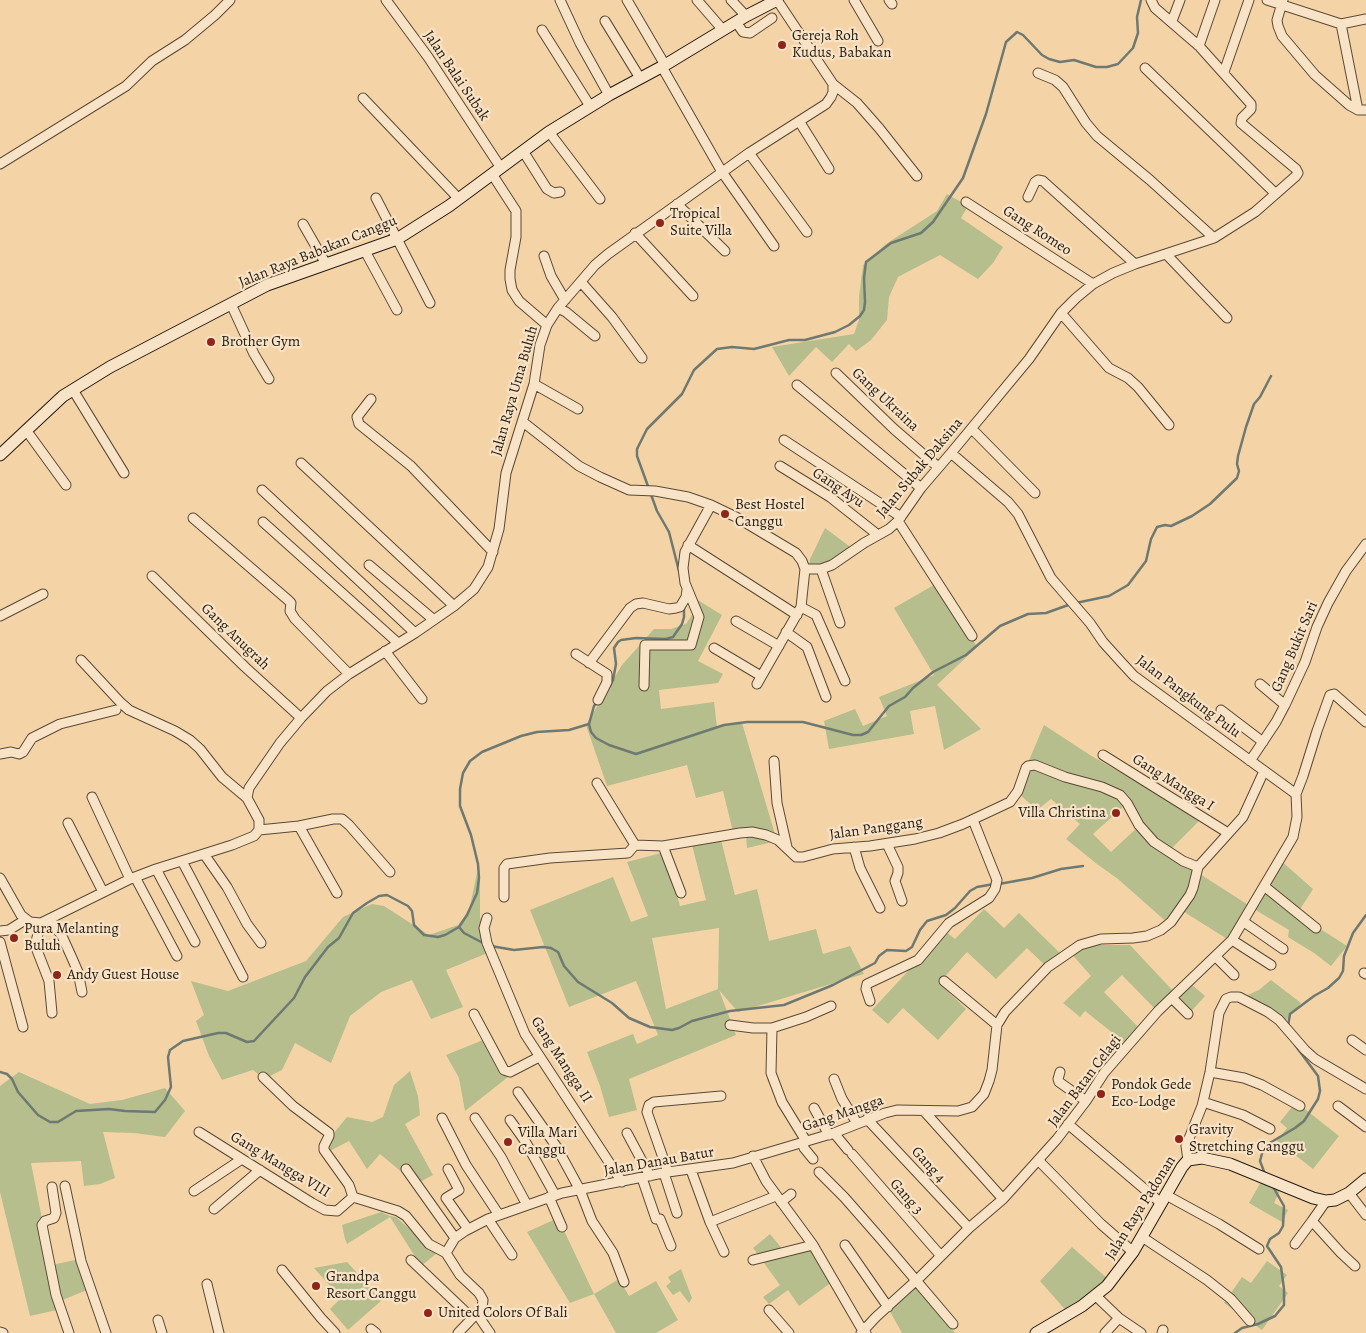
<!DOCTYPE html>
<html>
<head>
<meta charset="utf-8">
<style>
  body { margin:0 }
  canvas { display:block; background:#f4d4a7 }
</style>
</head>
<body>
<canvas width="1366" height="1333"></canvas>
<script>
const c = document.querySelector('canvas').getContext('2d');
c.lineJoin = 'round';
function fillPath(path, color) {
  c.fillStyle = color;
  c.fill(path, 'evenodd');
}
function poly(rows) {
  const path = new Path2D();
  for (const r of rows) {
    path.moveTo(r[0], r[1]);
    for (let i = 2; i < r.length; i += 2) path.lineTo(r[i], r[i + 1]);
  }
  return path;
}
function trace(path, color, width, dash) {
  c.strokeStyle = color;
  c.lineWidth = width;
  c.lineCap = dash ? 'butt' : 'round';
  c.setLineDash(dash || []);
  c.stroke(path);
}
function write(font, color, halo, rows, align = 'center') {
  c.font = font + ' Alegreya,serif';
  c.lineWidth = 4.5;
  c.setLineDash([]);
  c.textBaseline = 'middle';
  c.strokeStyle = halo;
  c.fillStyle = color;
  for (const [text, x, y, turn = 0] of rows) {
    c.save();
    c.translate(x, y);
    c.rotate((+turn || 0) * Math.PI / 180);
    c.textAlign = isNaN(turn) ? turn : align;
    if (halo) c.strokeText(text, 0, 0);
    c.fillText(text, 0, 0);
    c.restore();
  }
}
fillPath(poly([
  [947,194,968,206,961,218,1003,247,993,263,978,279,940,255,898,277,889,297,887,320,871,340,856,351,849,344,832,362,816,347,789,376,772,347,854,334,859,320,859,297,863,265,886,244,937,211],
  [825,528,857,552,824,572,807,574,810,559],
  [939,582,977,647,937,685,981,729,944,750,935,706,910,711,914,734,829,749,824,721,855,709,863,726,887,716,879,697,934,675,894,608],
  [693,597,722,615,698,661,723,674,718,683,659,690,661,709,714,702,717,727,742,723,777,841,747,848,746,836,734,836,723,791,696,798,687,765,607,786,586,725,622,665,654,629,671,629,686,624,694,612],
  [1044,725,1090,755,1201,819,1167,853,1253,908,1279,859,1313,889,1297,914,1347,946,1331,966,1314,953,1288,937,1289,930,1254,909,1232,942,1181,910,1170,925,1118,879,1097,864,1066,839,1080,824,1051,799,1037,810,1018,793,1027,765],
  [1123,807,1140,825,1111,852,1093,834],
  [720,836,735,895,757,889,769,941,816,929,823,954,850,946,864,974,738,1012,719,990,736,1035,629,1079,637,1110,609,1117,600,1086,587,1052,633,1034,637,1044,658,1035,636,981,569,1007,530,910,613,877,631,922,648,916,627,862,665,852,680,906,706,900,692,845],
  [719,928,718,989,666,1009,652,938],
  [480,871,480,917,490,952,446,970,463,1007,431,1019,412,980,381,992,350,1016,331,1063,295,1043,282,1070,264,1079,253,1070,222,1080,209,1056,196,1021,204,1015,191,981,228,991,306,961,343,917,372,904,384,906,429,935,458,925,469,911,477,873],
  [984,909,1004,928,1019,913,1064,957,1051,971,1027,948,996,979,967,952,939,983,966,1009,938,1040,903,1008,888,1024,872,1010,945,931,955,939],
  [1097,945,1130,945,1174,992,1191,984,1205,996,1185,1018,1167,1002,1158,1012,1122,975,1104,992,1142,1031,1129,1046,1085,1011,1080,1017,1063,1003,1091,976,1070,952],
  [1271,980,1301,1003,1281,1026,1239,999,1259,990],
  [483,1040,513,1073,465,1111,459,1078,446,1055],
  [410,1071,418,1096,420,1115,405,1124,433,1175,416,1184,380,1154,367,1169,349,1141,326,1153,320,1150,347,1117,372,1122,383,1117,394,1085],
  [19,1072,90,1104,122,1100,165,1088,185,1111,165,1137,134,1133,103,1132,115,1178,100,1184,84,1186,81,1161,31,1163,42,1219,47,1266,80,1259,87,1290,55,1303,57,1310,30,1316,0,1192,0,1086],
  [1296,1102,1339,1136,1313,1169,1277,1141,1287,1128,1280,1122],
  [1262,1180,1282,1186,1274,1203,1288,1210,1282,1222,1249,1203],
  [381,1212,390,1216,396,1217,434,1251,442,1249,421,1266,390,1217,347,1244,345,1239,342,1225],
  [558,1218,594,1294,619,1279,629,1296,656,1281,678,1320,656,1333,616,1333,594,1294,570,1303,527,1232],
  [770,1234,789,1257,806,1243,836,1279,799,1306,788,1290,769,1304,763,1297,780,1285,753,1248],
  [1072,1247,1108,1279,1069,1314,1040,1281],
  [1267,1261,1287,1275,1279,1286,1288,1293,1262,1330,1224,1303,1242,1277,1251,1283],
  [347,1262,382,1300,348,1330,330,1309,341,1298,314,1268],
  [681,1269,692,1298,689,1303,680,1291,673,1295,666,1286,671,1282,668,1277],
  [914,1282,955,1333,902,1333,887,1306]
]), '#b5be8c');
trace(poly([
  [679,571,669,532,657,511,637,456,637,449,647,429,682,394,694,370,717,349,732,347,754,349,789,340,805,340,835,332,849,325,860,316,864,310,865,302,864,278,866,262,891,243,921,233,933,222,963,178,986,114,1006,42,1017,32,1023,35,1042,55,1049,59,1060,62,1074,60,1096,67,1107,67,1118,64,1133,48,1138,33,1137,17,1141,0],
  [610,686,613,680,616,664,614,648,618,642,621,640,636,638,666,639,673,637,682,624,684,617,684,608],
  [589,724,591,732,596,738,609,745,636,754,724,725,747,722,803,722,853,735,861,735,868,732,889,706,905,697,913,688,933,672,966,655,1000,626,1028,614,1046,613,1071,604,1109,596,1128,585,1146,561,1151,539,1157,527,1165,525,1171,526,1192,516,1210,504,1237,478,1239,471,1237,464,1238,456,1246,427,1254,404,1260,397,1271,376],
  [999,884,1032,878,1061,869,1083,866],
  [459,927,464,933,483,943],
  [491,946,514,950,543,947,551,948,558,952,564,966,578,982,612,1003,629,1018,650,1027,672,1030,679,1028,692,1021,730,1011,784,1005,833,985,875,963,879,956,887,950,906,951,912,947,920,930,927,921,946,915,955,908,970,891,977,887,994,884],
  [1288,1026,1290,1014,1314,996,1328,988,1339,978,1343,971,1344,956,1353,933,1366,915],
  [0,1072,7,1074,12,1079,18,1092,38,1115,50,1122,58,1122,76,1111,109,1109,125,1111,155,1112,165,1100,171,1087,168,1057,170,1050,183,1041,218,1033,226,1033,247,1042,254,1041,294,998,305,977,328,947,339,938,353,913,367,903,379,896,387,895,408,906,412,911,414,925,424,935,438,937,445,935,459,927,467,915,477,893,479,878,478,864,471,835,460,806,460,789,463,773,470,761,482,752,521,736,537,732,569,730,589,724,594,706,597,702],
  [1265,1174,1260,1161,1263,1150,1268,1144,1295,1128,1304,1121,1318,1099,1320,1091,1318,1076,1295,1045],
  [1235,1333,1242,1328,1258,1324,1275,1316,1284,1305,1284,1289,1281,1267,1267,1246,1270,1239,1279,1233,1283,1226,1284,1206,1272,1185]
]), '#6e7971', 2.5);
const street = poly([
  [386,0,428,57,501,168],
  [560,0,580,43,609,95],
  [627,0,665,65],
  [697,0,723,30],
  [731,0,746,16],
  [854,0,878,41],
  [889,0,892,4],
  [1267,0,1341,24,1366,19],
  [1283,0,1277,20,1278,26,1282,36,1315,75,1349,105,1358,110,1366,110],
  [605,21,640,78],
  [1172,21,1180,0],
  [736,22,743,32,750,33,772,18],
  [1341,24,1358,110],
  [542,30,590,106],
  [1199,46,1215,0],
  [662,67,722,172,774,246],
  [1145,68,1276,194],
  [1224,72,1249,0],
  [1038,73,1055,80,1063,87,1086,123,1097,136,1150,180,1214,238],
  [833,84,857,103,879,128,917,176],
  [363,98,459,199],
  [799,121,829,169],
  [549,132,600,199],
  [523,151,547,189,554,193,560,192],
  [749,153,807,232],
  [0,164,126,86,152,61,185,40,215,15,230,0],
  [492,174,516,211,516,237,510,270,510,279,512,290,519,301,547,325],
  [1028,197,1035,182,1038,180,1043,181,1135,264],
  [376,198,430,303],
  [966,202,1093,284],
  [677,204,725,251],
  [303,224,326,264],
  [635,233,693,296],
  [365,251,397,310],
  [1167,255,1227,318],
  [544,256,551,276,565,300],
  [581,282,612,317,642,358],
  [231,304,254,354,269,379],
  [558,308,566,312,595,336],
  [1061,313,1109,368,1128,378,1138,387,1169,425],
  [836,373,894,429,938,467],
  [534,384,578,409],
  [797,385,921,488],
  [73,390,124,473],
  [371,399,357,417,359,424,411,466,493,552],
  [523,422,579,466,600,477,629,490,655,491,688,497,711,505,736,517,796,553,802,561,805,569,801,607,757,684],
  [972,429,1035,493],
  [26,430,66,485],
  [784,440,901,517],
  [951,453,1008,502,1018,514,1051,578,1090,623,1103,642,1122,663,1134,676,1160,695,1296,794],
  [301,463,454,606],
  [780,466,830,497,878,535],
  [262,490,415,633],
  [193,518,288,600,291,603,290,611,295,619,349,674],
  [898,521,972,636],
  [263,522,398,643],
  [688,545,797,615],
  [369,565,434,620],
  [805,569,821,569,832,565,864,543,889,529,898,521,921,488,951,453,1029,359,1061,313,1076,298,1093,284,1113,273,1135,264,1214,238,1255,212,1296,176,1298,173,1296,169,1241,123,1242,118,1251,109,1251,104,1199,46,1155,8,1151,0],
  [821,569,840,623],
  [152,576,245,667,301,718],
  [801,607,816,615,845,681],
  [0,616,43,594],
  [736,621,779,646],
  [786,632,807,647,826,697],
  [714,648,761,676],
  [385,651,422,699],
  [576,654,607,674,607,682,598,700],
  [81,660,121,703,129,710,175,731,190,740,200,749,222,777,247,798],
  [589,663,630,608,636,604,643,603,669,609,676,608,680,607,686,597,687,590],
  [1260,684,1285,705],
  [644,686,645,645,691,645,699,617,685,583,683,568,685,552,711,505],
  [1221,710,1263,742],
  [0,754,11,752,19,754,23,752,32,738,60,724,116,710],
  [1103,755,1228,833],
  [774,761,777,803,787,847],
  [1250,761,1276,722,1285,705,1305,662,1317,627,1328,603,1346,571,1366,544],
  [597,783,635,845,663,846,740,833,752,832,766,835,778,840,796,857,803,857,833,849,870,846,915,839,939,833,963,824,1010,802,1018,791,1026,768,1028,766,1035,765,1065,777,1102,787,1120,795,1127,803,1139,825,1154,842,1183,861,1198,867],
  [1296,794,1303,776,1317,731,1330,695,1334,694,1366,722],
  [92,797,130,879],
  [68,823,103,892],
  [299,826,337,893],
  [259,830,259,820,247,798,249,788,280,743,301,718,327,691,349,674,415,633,454,606,474,589,488,567,499,529,506,473,534,384,540,345,547,325,558,308,595,265,608,254,749,153,826,104,831,97,833,92,833,84,777,0],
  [259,830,299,826,333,819,342,819,349,825,390,872],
  [887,844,898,867,898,873,895,881,902,901],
  [663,846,681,893],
  [854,847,860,868,880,908],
  [204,854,227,887,247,924,261,943],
  [182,861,243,977],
  [156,869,195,942],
  [135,877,177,956],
  [0,878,21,915,30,922,41,923,130,879,156,869,232,845,254,836,259,830],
  [1264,886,1316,928],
  [504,897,504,868,507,864,550,858,628,853,635,845],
  [487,918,484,928,487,943,525,1034,622,1182],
  [50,919,62,936,72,958,78,972,82,992],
  [1244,922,1283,949],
  [41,923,35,945,49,981,52,1013],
  [0,931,9,930,25,920],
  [1232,940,1271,965],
  [0,942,23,1027],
  [1216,957,1234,975],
  [1364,973,1366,974],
  [944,981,997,1025],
  [1172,998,1188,1014],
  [870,1001,866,989,867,984,918,960,949,923,989,898,995,889,997,880,973,820],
  [474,1014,504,1070,510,1072,539,1057],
  [730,1025,753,1028,772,1028,806,1017,831,1006],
  [772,1028,771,1073,782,1102,806,1141],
  [1352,1040,1366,1050],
  [1060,1072,1058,1079,1059,1082,1086,1101],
  [1210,1072,1244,1078,1262,1085,1300,1106],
  [263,1077,293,1106,329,1133,329,1136,324,1146,324,1150,349,1185,353,1197],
  [834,1079,842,1099,857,1123],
  [518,1092,556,1146,580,1190,592,1221,613,1253,624,1282],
  [1203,1102,1243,1115,1270,1129],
  [1338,1106,1366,1127],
  [814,1108,829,1135],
  [924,1111,1003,1199],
  [442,1118,466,1165,499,1215],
  [475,1118,501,1157,527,1205],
  [867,1119,969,1228],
  [510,1120,525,1141,555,1195],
  [1068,1124,1161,1203],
  [199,1132,312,1203,325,1210,337,1211,353,1197,398,1211,406,1216,429,1244,446,1253],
  [627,1133,650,1176],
  [834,1133,848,1150],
  [803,1143,804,1148,813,1159],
  [852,1154,941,1256],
  [753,1156,766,1181,813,1245,863,1331,866,1333],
  [1188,1160,1186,1146,1202,1106,1210,1072,1219,1013,1226,999,1231,997,1239,997,1268,1012,1279,1020,1305,1050,1315,1059,1366,1089],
  [1039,1161,1101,1224,1133,1252],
  [406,1169,455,1238],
  [448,1169,459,1190,446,1198,468,1229],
  [691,1170,710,1222,724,1252],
  [668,1172,647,1112,649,1105,654,1102,721,1096],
  [819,1172,844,1197,880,1238,953,1324],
  [664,1173,677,1213],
  [642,1178,656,1219,660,1219,671,1246],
  [65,1186,81,1261,106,1333],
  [52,1187,56,1213,54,1218,45,1221,42,1225,56,1295,69,1333],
  [194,1191,242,1159],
  [1349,1193,1366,1215],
  [1166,1195,1219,1224,1259,1249],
  [549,1197,562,1227],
  [1326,1201,1312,1221,1341,1253,1355,1266],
  [781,1202,791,1194],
  [214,1209,260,1170],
  [488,1219,512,1255],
  [710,1222,776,1196],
  [1142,1237,1207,1280,1231,1299,1250,1321],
  [1295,1244,1312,1221],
  [845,1245,888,1307],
  [411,1260,472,1318],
  [753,1260,813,1245],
  [282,1270,321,1318,335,1333],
  [207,1284,219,1333],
  [1096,1296,1119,1318,1141,1333],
  [769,1310,789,1333],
  [477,1314,490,1333],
  [158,1320,162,1333],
  [371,1329,376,1333],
  [0,1332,3,1333],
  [458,1333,482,1308,483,1300,479,1293,460,1275,446,1253,455,1238,465,1231,488,1219,562,1193,668,1172,733,1163,834,1133,885,1113,897,1110,958,1111,972,1107,984,1094,989,1081,992,1070,997,1025,1005,1012,1048,967,1080,945,1101,939,1133,938,1147,936,1161,930,1171,922,1190,895,1193,888,1198,867,1243,817,1264,771],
  [861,1333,876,1317,920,1277,969,1228,1003,1199,1057,1139,1086,1101,1104,1073,1117,1058,1158,1011,1232,940,1293,837,1297,817,1296,794],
  [1105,1333,1119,1318],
  [1162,1333,1163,1330]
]);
const secondary = poly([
  [0,455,63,396,110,367,267,285,397,239,449,206,549,132,609,95,665,65,746,16,777,0],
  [1036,1333,1082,1306,1107,1286,1133,1252,1182,1167,1188,1160,1202,1158,1230,1164,1313,1198,1326,1201,1335,1200,1349,1193,1366,1179]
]);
trace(street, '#594936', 11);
trace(secondary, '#251b11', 13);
trace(street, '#f8e3c6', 9);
trace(secondary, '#f8e3c6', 11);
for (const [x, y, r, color] of [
  [782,45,5,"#8f2418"],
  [660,223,5,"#8f2418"],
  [211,342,5,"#8f2418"],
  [725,514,5,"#8f2418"],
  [1116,813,5,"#8f2418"],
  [14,938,5,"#8f2418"],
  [57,975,5,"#8f2418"],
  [1101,1094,5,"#8f2418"],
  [1179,1139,5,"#8f2418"],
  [508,1142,5,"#8f2418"],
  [316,1286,5,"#8f2418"],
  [428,1313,5,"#8f2418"]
]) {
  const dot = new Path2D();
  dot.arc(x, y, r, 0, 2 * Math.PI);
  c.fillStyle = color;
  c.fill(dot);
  trace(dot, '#f8e3c6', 2);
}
write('15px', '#251b11', '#f8e3c6', [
  ["Gereja Roh",792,36],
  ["Kudus, Babakan",792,53],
  ["Tropical",670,214],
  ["Suite Villa",670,231],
  ["Brother Gym",221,342],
  ["Best Hostel",735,505],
  ["Canggu",735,522],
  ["Villa Christina",1106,813,"right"],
  ["Pura Melanting",24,929],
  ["Buluh",24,946],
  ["Andy Guest House",67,975],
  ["Pondok Gede",1111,1085],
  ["Eco-Lodge",1111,1102],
  ["Gravity",1189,1130],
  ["Stretching Canggu",1189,1147],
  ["Villa Mari",518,1133],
  ["Canggu",518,1150],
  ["Grandpa",326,1277],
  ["Resort Canggu",326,1294],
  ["United Colors Of Bali",438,1313]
], 'left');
write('15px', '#251b11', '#f8e3c6', [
  ["Jalan Balai Subak",456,76,56],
  ["Gang Romeo",1037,231,33],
  ["Jalan Raya Babakan Canggu",318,252,-22],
  ["Jalan Raya Uma Buluh",515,391,-74],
  ["Gang Ukraina",885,400,43],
  ["Jalan Subak Daksina",920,468,-50],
  ["Gang Ayu",838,488,34],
  ["Gang Anugrah",235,637,44],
  ["Gang Bukit Sari",1295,647,-67],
  ["Jalan Pangkung Pulu",1188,697,37],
  ["Gang Mangga I",1173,783,32],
  ["Jalan Panggang",876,829,-8],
  ["Gang Mangga II",561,1060,57],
  ["Jalan Batan Celagi",1085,1081,-53],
  ["Gang Mangga",843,1114,-19],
  ["Jalan Danau Batur",659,1162,-10],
  ["Gang Mangga VIII",280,1165,31],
  ["Gang 4",928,1165,48],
  ["Gang 3",906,1197,49],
  ["Jalan Raya Padonan",1141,1208,-58]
]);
</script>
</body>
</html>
